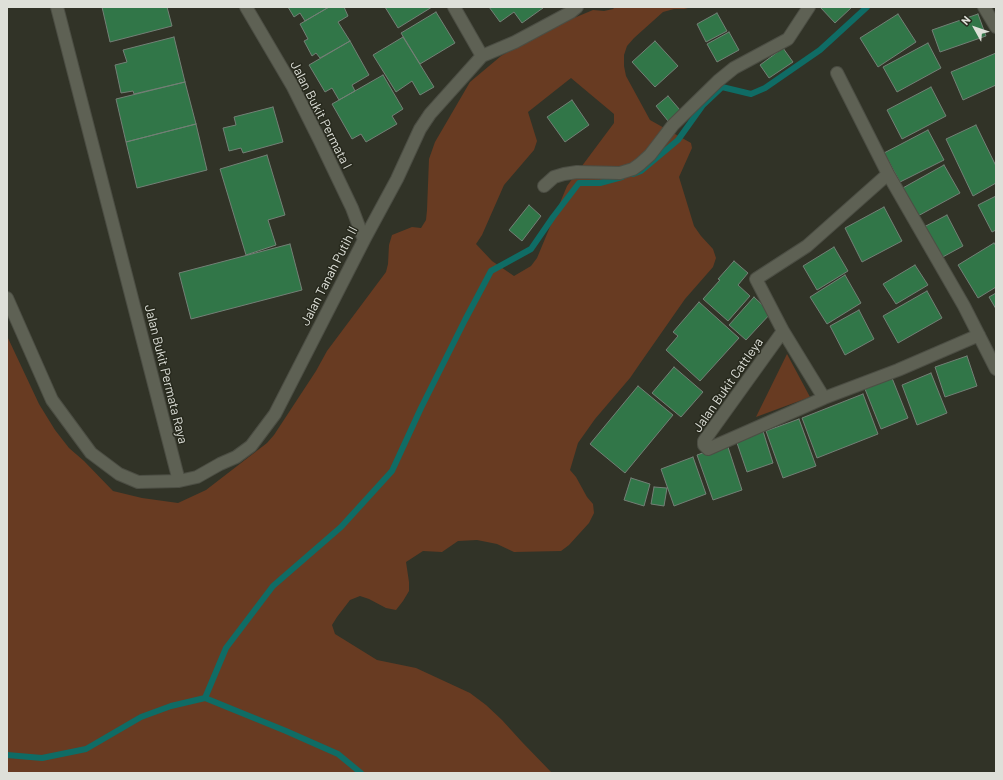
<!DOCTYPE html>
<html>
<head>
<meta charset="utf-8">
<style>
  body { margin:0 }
  #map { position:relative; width:1003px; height:780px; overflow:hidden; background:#313327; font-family:Barlow,sans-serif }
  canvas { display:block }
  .frame { position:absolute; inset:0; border:8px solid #dee0d9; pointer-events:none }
  .north { position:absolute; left:955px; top:8px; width:40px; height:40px; -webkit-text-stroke:3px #27291d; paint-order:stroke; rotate:310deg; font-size:11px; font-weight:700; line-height:16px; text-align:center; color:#dee0d9 }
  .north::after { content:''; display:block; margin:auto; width:14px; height:18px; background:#dee0d9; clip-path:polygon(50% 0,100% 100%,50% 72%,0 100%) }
</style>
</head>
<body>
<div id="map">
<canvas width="1003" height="780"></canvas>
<div class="frame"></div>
<div class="north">N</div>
</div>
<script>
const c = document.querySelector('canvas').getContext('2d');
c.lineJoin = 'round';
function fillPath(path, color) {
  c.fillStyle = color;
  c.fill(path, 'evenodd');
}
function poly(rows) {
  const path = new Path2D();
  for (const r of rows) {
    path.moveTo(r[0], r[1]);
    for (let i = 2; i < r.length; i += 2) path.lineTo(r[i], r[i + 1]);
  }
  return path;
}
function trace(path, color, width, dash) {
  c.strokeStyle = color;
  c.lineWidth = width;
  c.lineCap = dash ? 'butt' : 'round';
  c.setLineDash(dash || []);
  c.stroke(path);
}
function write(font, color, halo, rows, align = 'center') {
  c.font = font + ' Barlow,sans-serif';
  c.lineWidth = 3;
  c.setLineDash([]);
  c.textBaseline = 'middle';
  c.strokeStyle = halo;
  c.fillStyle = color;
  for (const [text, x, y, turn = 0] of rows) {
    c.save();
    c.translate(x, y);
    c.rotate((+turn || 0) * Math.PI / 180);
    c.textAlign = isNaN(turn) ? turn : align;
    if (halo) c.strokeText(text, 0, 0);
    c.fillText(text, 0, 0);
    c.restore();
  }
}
fillPath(poly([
  [615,7,692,7,684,9,674,9,663,12,634,38,627,46,624,55,624,66,626,76,650,120,691,143,692,148,679,177,694,226,701,236,713,249,716,258,713,267,685,299,641,362,630,378,595,419,578,443,570,470,576,477,587,497,593,504,594,513,589,523,569,545,561,551,514,552,497,544,477,540,458,541,442,552,423,551,406,562,409,582,409,591,403,601,396,610,386,608,369,599,360,596,350,600,337,617,332,625,335,634,377,660,416,668,470,693,486,705,502,720,522,742,552,773,7,773,7,336,39,404,55,430,69,448,84,461,113,491,142,498,178,503,206,490,267,443,274,435,316,371,327,351,386,272,388,264,389,245,392,235,412,227,421,228,426,220,427,210,429,159,435,142,470,82,501,56,543,31,593,10,604,11,613,9],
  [571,78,614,114,614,123,567,186,537,258,531,266,514,276,492,261,476,244,482,235,504,185,534,150,537,141,528,112],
  [787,354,810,397,756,417]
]), '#683b22');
trace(poly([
  [633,174,641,171,678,140,703,105,722,87,751,94,765,88,820,50,867,7],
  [205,698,226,648,273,586,341,527,392,471,421,408,465,320,491,271,531,249,553,217,579,183,600,183,622,177],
  [7,755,42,758,86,749,141,717,171,706,205,698,286,731,338,754,361,773]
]), '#0f6c65', 6);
const building = poly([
  [102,7,167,7,172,26,110,42,102,7],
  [288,7,329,7,305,21,300,13,294,17,288,7],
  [329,7,344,7,348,16,338,22,350,41,320,58,316,53,312,56,304,41,308,39,300,24,329,7],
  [385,7,432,7,398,28,385,7],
  [489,7,542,7,543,8,522,23,514,12,500,22,489,7],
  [820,7,852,7,835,23,820,7],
  [436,12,455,43,420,64,401,33,436,12],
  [717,13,727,31,706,42,697,24,717,13],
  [898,14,916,42,878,67,860,38,898,14],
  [978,14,986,36,940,52,932,30,978,14],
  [729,32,739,50,717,62,707,44,729,32],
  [174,37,185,82,134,94,133,91,121,93,115,65,127,62,123,50,174,37],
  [403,37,434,87,420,95,412,81,396,92,373,55,403,37],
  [350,41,369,75,352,85,355,91,339,100,332,88,325,92,309,65,350,41],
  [655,41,678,66,655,87,632,62,655,41],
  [928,43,941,68,897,92,883,67,928,43],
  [783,48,793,62,769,78,760,65,783,48],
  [996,53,996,85,963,100,951,72,996,53],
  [383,75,403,109,392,116,397,124,366,142,361,134,352,139,332,104,383,75],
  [185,82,196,124,126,142,116,99,185,82],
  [931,87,946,116,902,139,887,110,931,87],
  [668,96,680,110,668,121,656,106,668,96],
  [572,100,589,125,565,142,547,117,572,100],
  [273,107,283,142,243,153,241,148,229,151,223,128,236,125,234,117,273,107],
  [196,124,207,170,137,188,126,142,196,124],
  [976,125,996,166,996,183,973,196,946,139,976,125],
  [928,130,944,160,900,182,884,153,928,130],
  [267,155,285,215,268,220,276,245,246,255,220,169,267,155],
  [944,165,960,193,916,217,901,189,944,165],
  [996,196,996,230,992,232,978,205,996,196],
  [529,205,541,216,522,241,509,230,529,205],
  [884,207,902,241,862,262,845,228,884,207],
  [947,215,963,246,939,259,922,228,947,215],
  [994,243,996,246,996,287,978,298,958,265,994,243],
  [290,244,302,290,191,319,179,273,290,244],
  [834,247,848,271,817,290,803,266,834,247],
  [734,261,748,273,738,285,750,296,728,321,703,299,720,280,718,279,734,261],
  [915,265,928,285,896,304,883,284,915,265],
  [845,275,861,303,827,324,810,297,845,275],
  [927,291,942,318,898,343,883,316,927,291],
  [996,293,996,309,989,297,996,293],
  [754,297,771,313,746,340,729,325,754,297],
  [699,302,739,338,700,381,666,350,678,336,673,332,699,302],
  [859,310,874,339,845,355,830,326,859,310],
  [967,356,977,386,945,397,935,367,967,356],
  [674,367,703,392,681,417,652,393,674,367],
  [931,373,947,413,917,425,902,385,931,373],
  [892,378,908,418,881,429,865,389,892,378],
  [638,386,673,415,625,473,590,444,638,386],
  [863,394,878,434,817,458,802,418,863,394],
  [799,419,816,466,783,478,766,431,799,419],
  [763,431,773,463,747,472,736,440,763,431],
  [727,444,742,490,713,500,697,455,727,444],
  [693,457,706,494,674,506,661,469,693,457],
  [631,478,650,484,644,506,624,500,631,478],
  [654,487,667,488,664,506,651,504,654,487]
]);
fillPath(building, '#317648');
trace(building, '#738076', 1);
const minor = poly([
  [246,7,293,87,320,141,352,208,364,240],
  [454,7,482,56],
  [984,7,996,27],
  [837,73,888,174],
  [544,186,554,177,564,174,577,172,620,173,633,169,640,164,650,155,673,125,718,81,734,68,788,39,809,7],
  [7,298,52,400,91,453,119,474,138,482,179,481,57,7],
  [783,331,824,398],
  [979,335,898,370,824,398,708,449,704,445,704,441,783,331,756,279,807,246,888,174,964,306,996,369],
  [179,481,197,477,220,464,236,457,251,446,275,414,364,240,397,179,420,129,430,114,482,56,515,42,571,12,577,7]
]);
trace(minor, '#4c4e44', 14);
trace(minor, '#5e6154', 12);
write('13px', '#dee0d9', '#27291d', [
  ["Jalan Bukit Permata I",321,115,63],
  ["Jalan Tanah Putih II",329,276,-63],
  ["Jalan Bukit Permata Raya",166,374,76],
  ["Jalan Bukit Cattleya",728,385,-55]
]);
</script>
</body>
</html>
